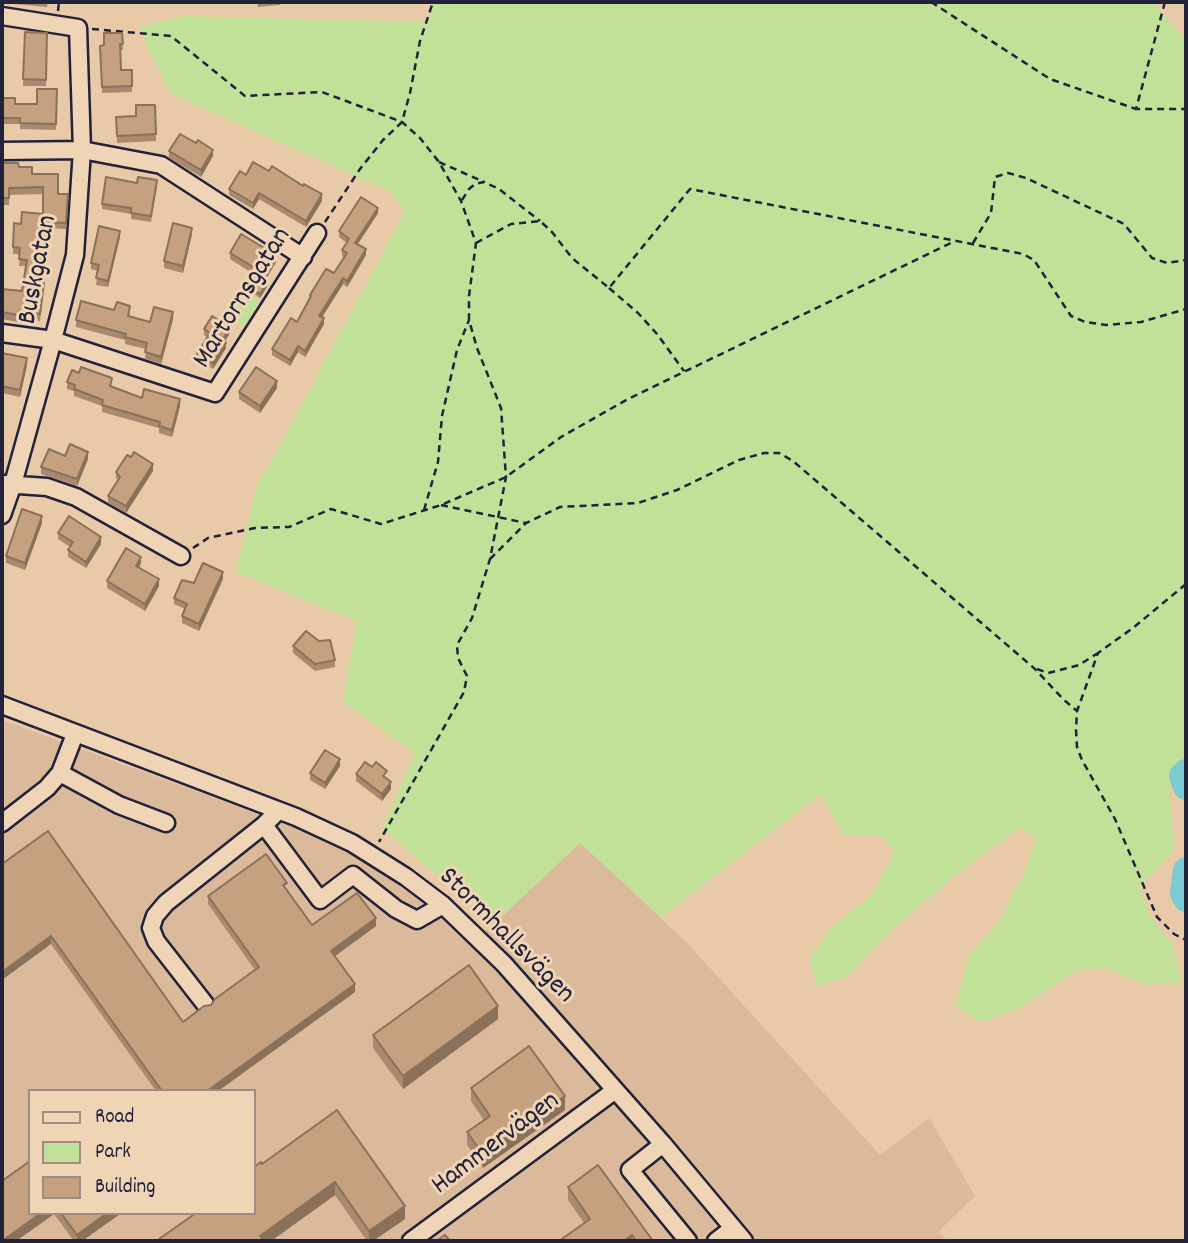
<!DOCTYPE html>
<html>
<head>
<meta charset="utf-8">
<style>
  body { margin:0 }
  #map { position:relative; width:1188px; height:1243px; overflow:hidden; background:#e8c9a8; font-family:Dekko,sans-serif }
  canvas { display:block }
  .frame { position:absolute; inset:0; border:4px solid #22223b; pointer-events:none }
  .legend { position:absolute; left:28px; top:1089px; width:228px; height:126px; box-sizing:border-box; background:#f0d4b6; border:2px solid #9e8d85; margin:0; padding:9px 12px; list-style:none; font-size:21px; color:#22223b }
  .legend li { display:flex; align-items:center; gap:14px; height:35px }
  .legend b { width:35px; border:2px solid #9e8d85 }
</style>
</head>
<body>
<div id="map">
<canvas width="1188" height="1243"></canvas>
<div class="frame"></div>
<ul class="legend">
<li><b style="height:9px;background:#f0d4b6"></b>Road</li>
<li><b style="height:19px;background:#c1e098"></b>Park</li>
<li><b style="height:19px;background:#c5a180"></b>Building</li>
</ul>
</div>
<script>
const c = document.querySelector('canvas').getContext('2d');
c.lineJoin = 'round';
function fillPath(path, color) {
  c.fillStyle = color;
  c.fill(path, 'evenodd');
}
function poly(rows) {
  const path = new Path2D();
  for (const r of rows) {
    path.moveTo(r[0], r[1]);
    for (let i = 2; i < r.length; i += 2) path.lineTo(r[i], r[i + 1]);
  }
  return path;
}
function trace(path, color, width, dash) {
  c.strokeStyle = color;
  c.lineWidth = width;
  c.lineCap = dash ? 'butt' : 'round';
  c.setLineDash(dash || []);
  c.stroke(path);
}
function write(font, color, halo, rows, align = 'center') {
  c.font = font + ' Dekko,sans-serif';
  c.lineWidth = 6;
  c.setLineDash([]);
  c.textBaseline = 'middle';
  c.strokeStyle = halo;
  c.fillStyle = color;
  for (const [text, x, y, turn = 0] of rows) {
    c.save();
    c.translate(x, y);
    c.rotate((+turn || 0) * Math.PI / 180);
    c.textAlign = isNaN(turn) ? turn : align;
    if (halo) c.strokeText(text, 0, 0);
    c.fillText(text, 0, 0);
    c.restore();
  }
}
fillPath(poly([
  [2,720,307,832,358,857,396,881,423,902,468,944,494,924,580,842,687,943,880,1155,929,1118,975,1196,939,1231,947,1241,2,1241],
  [30,1091,254,1091,254,1213,30,1213]
]), '#daba9a');
fillPath(poly([
  [432,2,1156,2,1156,7,1186,40,1186,755,1169,785,1174,850,1140,887,1150,916,1171,942,1182,982,1145,985,1107,968,1078,970,1018,1009,982,1022,955,1007,968,958,1001,918,1025,871,1036,837,1020,828,963,869,890,932,847,977,817,986,809,960,831,928,873,894,894,852,882,836,844,836,821,794,661,917,580,843,494,924,382,828,415,753,343,702,357,621,236,572,257,485,285,436,405,211,389,191,171,94,138,27,184,16,428,22],
  [243,292,259,301,244,327,228,318]
]), '#c1e098');
trace(poly([
  [1186,772,1182,776,1186,787],
  [1186,870,1183,893,1186,899]
]), '#7accd2', 26);
const minor = poly([
  [2,16,78,28,82,150,75,255,53,340,13,484,2,515],
  [2,151,82,150,161,165,303,257],
  [2,333,53,340,215,393,317,233],
  [4,484,47,487,76,497,181,556],
  [2,705,296,817,352,843,406,877,443,905,504,964,663,1144,744,1241],
  [60,773,119,805,166,823],
  [2,823,47,788,60,773,75,734],
  [264,825,320,900,353,875,396,909,417,920,443,905],
  [205,1004,156,941,151,928,155,916,166,903,264,825,278,811],
  [663,1144,630,1170,688,1241],
  [411,1241,614,1091],
  [716,1241,733,1228]
]);
trace(minor, '#22223b', 21);
trace(poly([
  [931,2,1050,79,1136,109],
  [1165,2,1136,109,1186,109],
  [58,11,59,2],
  [92,29,171,36,245,96,322,92,402,122,420,138,439,162,461,201,476,243,469,296,469,320,477,348,501,408,506,477,490,559,472,618,457,645,458,658,467,676,464,692,379,842],
  [439,162,484,182],
  [462,200,469,189,475,184,484,182,499,189,540,221],
  [325,222,360,169,383,140,402,122,410,93,420,41,433,2],
  [476,243,511,224,540,221,552,232,572,258,609,288,690,189,1023,254,1034,260,1071,316,1085,322,1106,325,1141,322,1186,309],
  [973,243,991,213,995,177,1008,173,1026,178,1124,224,1152,258,1167,263,1186,260],
  [609,288,638,313,657,334,684,371],
  [441,505,526,523],
  [424,510,438,462,442,416,457,350,469,320],
  [193,548,208,538,255,528,289,527,331,509,381,524,441,505,506,477,561,437,628,399,955,241],
  [490,559,526,523,560,507,638,503,677,490,739,460,764,453,779,453,793,461,1035,669,1063,699,1077,711],
  [1186,584,1133,628,1098,653,1077,711,1076,730,1077,747,1082,760,1115,819,1157,917,1174,934,1186,940],
  [1037,669,1048,673,1079,665,1098,653]
]), '#22223b', 2.5, [7, 5]);
trace(minor, '#f0d4b6', 16);
fillPath(poly([
  [3,2,48,2,47,7,3,3],
  [257,2,280,2,280,5,258,7],
  [25,32,47,33,46,86,23,86],
  [122,33,123,50,120,50,121,70,132,70,132,92,102,93,100,46,104,45],
  [57,89,56,130,20,129,20,124,2,124,2,98,15,104,37,104],
  [155,105,156,141,117,143,116,117,136,116],
  [196,143,213,156,201,177,169,158,169,151],
  [2,163,19,167,32,174,68,200,66,229,45,228,43,254,41,254,39,281,44,288,40,321,19,318,18,322,2,319,2,289,22,291,26,266,19,266,20,254,13,254,13,247,21,224,43,214,43,194,9,195,9,205,2,205],
  [269,171,322,201,306,227,259,199,253,209,229,195,229,189,246,175],
  [137,183,157,186,151,222,131,219,131,214,102,209,102,204],
  [378,213,358,244,366,255,347,287,343,284,322,317,324,324,305,357,298,352,290,366,272,355,272,349,297,322,310,299,310,295,334,273,344,257,342,256,342,250,347,243,339,237,339,231],
  [192,234,183,273,164,268,164,261],
  [120,237,108,287,96,285,98,271,91,269,91,263],
  [230,253,276,262,265,280,268,285,260,298,249,291,249,288,255,275,230,259],
  [114,310,130,313,129,317,150,322,173,319,161,364,145,359,146,349,125,344,125,340,76,327,76,320],
  [204,329,230,333,224,342,226,348,213,369,197,359,197,354,207,337,204,335],
  [2,353,27,365,20,397,2,393],
  [67,382,112,385,112,387,142,398,180,406,172,437,159,433,159,428,102,412,102,406,74,396,74,391,67,389],
  [277,388,260,413,239,399,239,392],
  [65,456,88,459,77,486,41,474,41,467],
  [153,471,126,513,108,503,108,496,118,480,116,478,116,472],
  [42,523,25,570,6,563,6,556],
  [58,533,101,544,86,568,68,557,68,550,70,547,58,539],
  [141,563,139,568,159,586,145,611,107,588,107,581],
  [223,579,199,631,182,623,182,616,185,609,174,604,174,598,194,583],
  [293,646,335,660,335,667,315,671,293,653],
  [340,766,325,789,310,780,310,773],
  [356,774,387,777,386,779,391,789,382,801,356,781],
  [2,864,183,1022,211,1005,255,970,208,904,208,896,287,890,312,925,376,926,335,956,355,992,218,1091,156,1091,51,944],
  [498,1019,403,1089,373,1048,373,1035],
  [471,1088,565,1110,483,1168,467,1145,467,1132,484,1120,471,1101],
  [337,1110,405,1219,373,1241,367,1241,335,1195,271,1241,159,1241,159,1239,196,1213],
  [568,1187,653,1241,559,1241,584,1223,568,1200],
  [30,1213,120,1213,120,1214,82,1241,74,1241,54,1214,16,1241,2,1241]
]), '#a98a6e');
fillPath(poly([
  [213,150,213,156,201,177,201,170],
  [259,193,259,199,253,209,253,203],
  [322,194,322,201,306,227,306,221],
  [378,208,378,213,355,248,355,243],
  [192,228,192,234,183,273,183,266],
  [120,231,120,237,108,287,108,281],
  [366,249,366,255,347,287,347,281],
  [276,255,276,262,265,281,265,274],
  [343,278,343,284,319,322,319,316],
  [268,281,268,285,260,298,260,294],
  [173,312,173,319,161,364,161,357],
  [324,318,324,324,305,357,305,351],
  [230,328,230,333,222,346,222,340],
  [226,343,226,348,213,369,213,363],
  [298,346,298,352,290,366,290,360],
  [27,358,27,365,20,397,20,390],
  [277,381,277,388,260,413,260,406],
  [180,399,180,406,172,437,172,430],
  [88,452,88,459,77,486,77,479],
  [153,464,153,471,126,513,126,506],
  [42,516,42,523,25,570,25,563],
  [101,537,101,544,86,568,86,562],
  [141,557,141,563,136,573,136,566],
  [223,572,223,579,199,631,199,624],
  [159,579,159,586,145,611,145,604],
  [340,759,340,766,325,789,325,783],
  [391,782,391,789,382,801,382,794],
  [376,918,376,926,331,959,331,951],
  [51,936,51,944,2,980,2,972],
  [355,984,355,992,218,1091,207,1091],
  [498,1006,498,1019,403,1089,403,1076],
  [565,1096,565,1110,483,1168,483,1154],
  [335,1182,335,1195,271,1241,260,1241,260,1236],
  [405,1206,405,1219,373,1241,369,1241,369,1231],
  [41,1213,54,1214,16,1241,2,1241],
  [107,1213,120,1214,82,1241,77,1241,77,1235],
  [632,1235,632,1241,624,1241]
]), '#8a715a');
const building = poly([
  [25,32,47,33,46,80,23,79,25,32],
  [104,33,122,33,123,44,120,44,121,70,132,70,132,86,102,87,100,46,104,45,104,33],
  [37,89,57,89,56,124,20,123,20,118,2,118,2,98,15,98,15,104,37,104,37,89],
  [136,105,155,105,156,134,117,136,116,117,136,116,136,105],
  [180,134,196,143,198,140,213,150,201,170,169,151,180,134],
  [253,162,269,171,272,166,303,186,304,184,322,194,306,221,259,193,253,203,229,189,240,171,246,175,253,162],
  [2,163,18,163,19,167,32,167,32,174,58,174,58,194,68,194,66,223,45,222,43,248,41,247,38,281,44,282,40,314,19,311,18,315,2,312,2,289,22,291,27,260,19,259,20,248,13,247,14,223,21,224,22,212,43,214,43,187,9,188,9,198,2,198,2,163],
  [106,177,137,183,138,177,157,180,151,216,131,213,131,208,102,204,106,177],
  [361,197,378,208,355,243,366,249,347,281,343,278,319,316,324,318,305,351,298,346,290,360,272,349,291,318,297,322,311,296,310,295,326,269,334,273,347,253,342,250,349,239,339,231,361,197],
  [173,223,192,228,183,266,164,261,173,223],
  [99,226,120,231,108,281,96,278,99,265,91,263,99,226],
  [241,234,276,255,265,274,230,253,241,234],
  [256,275,268,281,260,294,249,288,256,275],
  [81,301,114,310,117,302,130,306,128,316,150,322,154,307,173,312,161,357,145,352,147,343,125,337,126,334,76,320,81,301],
  [212,316,230,328,222,340,226,343,213,363,197,354,210,333,204,329,212,316],
  [2,353,27,358,20,390,2,386,2,353],
  [81,367,112,378,110,386,142,398,144,389,180,399,172,430,159,426,160,422,102,405,103,400,74,389,75,385,67,382,72,370,79,373,81,367],
  [256,367,277,381,260,406,239,392,256,367],
  [70,444,88,452,77,479,41,467,49,449,65,456,70,444],
  [134,452,153,464,126,506,108,496,120,477,116,472,127,455,131,457,134,452],
  [22,509,42,516,25,563,6,556,22,509],
  [69,516,101,537,86,562,68,550,73,542,58,533,69,516],
  [126,548,141,557,136,566,159,579,145,604,107,581,126,548],
  [203,563,223,572,199,624,182,616,187,604,174,598,182,580,194,583,203,563],
  [306,631,319,641,330,640,335,660,315,664,293,646,306,631],
  [325,750,340,759,325,783,310,773,325,750],
  [365,762,372,767,376,762,387,771,383,776,391,782,382,794,356,774,365,762],
  [48,831,183,1022,204,1006,211,1005,215,999,259,967,208,896,266,854,287,883,283,885,312,925,357,893,376,918,331,951,355,984,207,1091,162,1091,51,936,2,972,2,864,48,831],
  [469,965,498,1006,403,1076,373,1035,469,965],
  [529,1046,565,1096,483,1154,467,1132,490,1116,471,1088,529,1046],
  [337,1110,405,1206,369,1231,335,1182,260,1236,264,1241,161,1241,159,1239,196,1213,254,1213,254,1167,261,1162,262,1164,337,1110],
  [30,1161,30,1213,41,1213,2,1241,2,1181,30,1161],
  [598,1165,653,1241,636,1241,632,1235,624,1241,559,1241,590,1219,568,1187,598,1165],
  [61,1213,107,1213,77,1235,61,1213],
  [445,1235,450,1241,436,1241,445,1235]
]);
fillPath(building, '#c5a180');
trace(building, '#8a715a', 2);
write('28px', '#22223b', '#f0d4b6', [
  ["Buskgatan",40,270,-79],
  ["Martornsgatan",244,299,-58],
  ["Stormhallsvägen",505,937,45],
  ["Hammervägen",497,1145,-37]
]);
</script>
</body>
</html>
